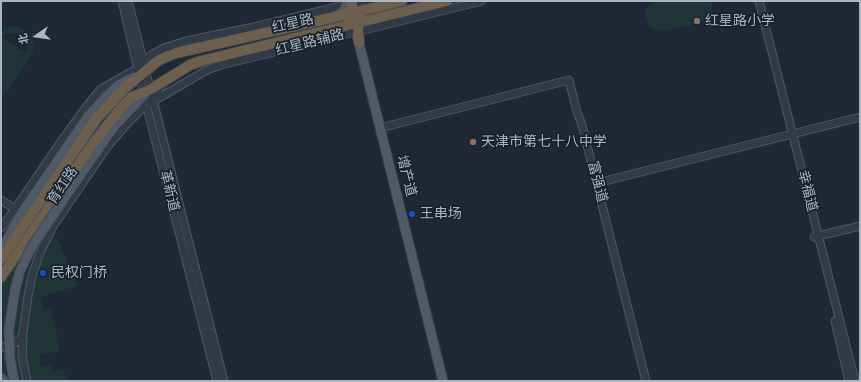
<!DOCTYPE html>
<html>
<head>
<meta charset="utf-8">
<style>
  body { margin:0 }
  #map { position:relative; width:861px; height:382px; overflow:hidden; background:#1e2935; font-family:Signika,"Noto Sans SC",sans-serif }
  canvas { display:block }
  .frame { position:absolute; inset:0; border:2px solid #abb5c3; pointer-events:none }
  .north { position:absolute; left:16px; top:16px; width:40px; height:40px; -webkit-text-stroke:3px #17202a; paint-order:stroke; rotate:257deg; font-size:11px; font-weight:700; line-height:16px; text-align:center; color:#abb5c3 }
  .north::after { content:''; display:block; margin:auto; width:14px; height:18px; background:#abb5c3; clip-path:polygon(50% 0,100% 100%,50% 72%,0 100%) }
</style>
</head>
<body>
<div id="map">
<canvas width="861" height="382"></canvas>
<div class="frame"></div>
<div class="north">北</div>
</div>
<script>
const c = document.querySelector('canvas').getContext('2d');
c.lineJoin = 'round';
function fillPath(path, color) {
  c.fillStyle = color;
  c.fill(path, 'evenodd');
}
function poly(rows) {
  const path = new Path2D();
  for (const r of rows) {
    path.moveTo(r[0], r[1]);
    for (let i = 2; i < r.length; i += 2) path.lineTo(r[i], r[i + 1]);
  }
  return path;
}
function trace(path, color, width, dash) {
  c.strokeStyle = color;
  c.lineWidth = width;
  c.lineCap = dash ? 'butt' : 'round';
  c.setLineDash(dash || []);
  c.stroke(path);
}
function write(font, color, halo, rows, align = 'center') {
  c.font = font + ' Signika,"Noto Sans SC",sans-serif';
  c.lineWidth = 3.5;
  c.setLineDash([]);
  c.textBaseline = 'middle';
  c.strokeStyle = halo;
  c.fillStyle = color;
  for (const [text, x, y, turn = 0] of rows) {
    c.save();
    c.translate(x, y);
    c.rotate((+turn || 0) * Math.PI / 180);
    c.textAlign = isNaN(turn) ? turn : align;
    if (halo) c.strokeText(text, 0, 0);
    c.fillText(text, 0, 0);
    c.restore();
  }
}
fillPath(poly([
  [658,1,710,1,713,6,711,17,704,22,660,32,650,27,644,12,653,2],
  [10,26,19,27,31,35,33,43,33,51,32,55,6,93,1,97,1,88,26,52,27,47,26,39,20,34,17,33,8,33,1,38,1,30],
  [3,37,25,52,2,86,1,40],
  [13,224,57,238,78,286,40,297,43,310,51,308,60,350,39,355,41,367,52,365,54,371,62,369,69,381,1,381,1,240]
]), '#203536');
const minor = poly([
  [122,1,144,96,217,381],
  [128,1,224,381],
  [759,1,855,381],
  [142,63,151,55,164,48,186,41,249,28,361,1],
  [150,103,207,70,221,65,482,1],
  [380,128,569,80,577,112,582,125,646,381],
  [597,183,860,117],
  [1,200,15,209],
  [1,228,15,209,69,130,94,97,101,89,142,66],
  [814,237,860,226],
  [835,321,849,381],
  [23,336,22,356,27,381],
  [1,348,15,343,21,338,23,333,28,296,32,276,41,250,54,225,107,147,126,125,146,105,164,83]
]);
const major = poly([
  [336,17,343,11,348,1],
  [357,35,443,381],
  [62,202,114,127,149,90],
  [1,248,8,238,22,212,88,116,118,85,134,77],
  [1,378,4,381]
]);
const highway = poly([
  [349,19,352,12,352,1],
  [359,42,358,29,361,17],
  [1,259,97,118,125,88,159,60,176,53,335,17,402,1],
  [1,277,91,146,120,109,132,97,151,89,190,65,201,61,447,1]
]);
trace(minor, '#4f5864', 9);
trace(major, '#3b444f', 11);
trace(highway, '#3c4550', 12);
trace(minor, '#313b46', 7);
trace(major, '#4f5a66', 9);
trace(highway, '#6c5f4e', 10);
const majorBridge = poly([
  [14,381,10,358,9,329,15,290,20,271,31,248,62,202]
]);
trace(majorBridge, '#3b444f', 11, []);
trace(majorBridge, '#4f5a66', 9);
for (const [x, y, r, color] of [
  [697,21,4,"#8d6e63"],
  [473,142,4,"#8d6e63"],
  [412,214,4,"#1a4fb4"],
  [43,273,4,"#1a4fb4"]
]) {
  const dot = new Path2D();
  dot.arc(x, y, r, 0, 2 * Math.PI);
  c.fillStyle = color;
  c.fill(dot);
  trace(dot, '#17202a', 1.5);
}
write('14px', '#abb5c3', '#17202a', [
  ["红星路小学",705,21],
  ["天津市第七十八中学",481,142],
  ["王串场",420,214],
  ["民权门桥",51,273]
], 'left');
write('14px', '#abb5c3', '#17202a', [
  ["红星路",293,24,-13],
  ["红星路辅路",310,43,-14],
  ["增产道",406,176,76],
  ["富强道",597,182,76],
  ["育红路",63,186,-56],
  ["革新道",169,191,76],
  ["幸福道",807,191,76]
]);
</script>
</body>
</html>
